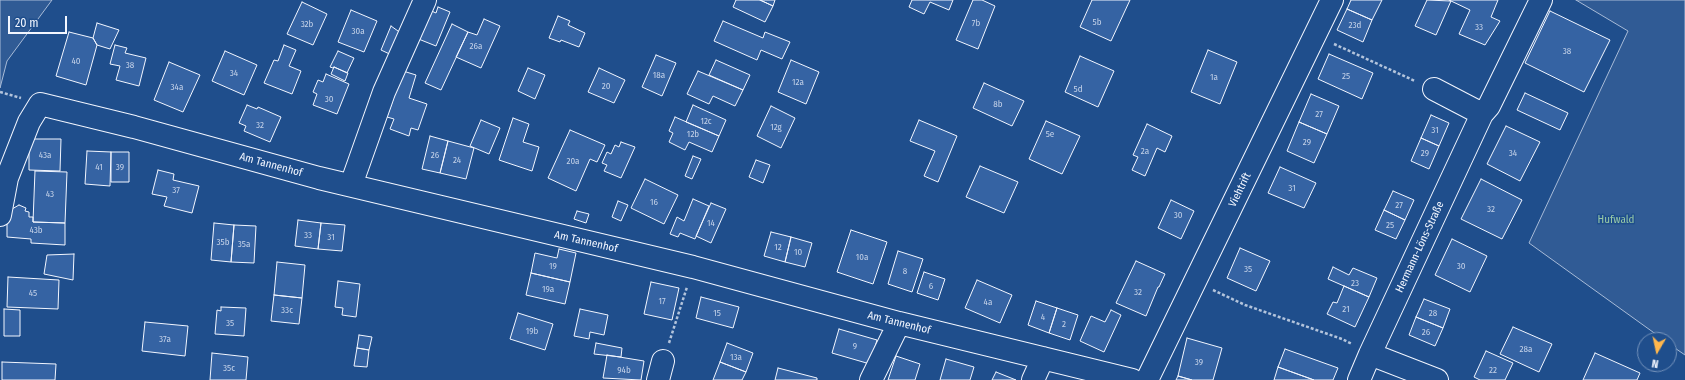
<!DOCTYPE html>
<html>
<head>
<meta charset="utf-8">
<style>
  body { margin:0 }
  #map { position:relative; width:1685px; height:380px; overflow:hidden; background:#1f4e8c; font-family:"Fira Sans Condensed",sans-serif }
  canvas { display:block }
  .north { position:absolute; left:1637px; top:332px; width:40px; height:40px; box-sizing:border-box; background:#1f4e8c; border:1px solid #7391ba; border-radius:50%; rotate:189deg; font-size:11px; font-weight:700; line-height:16px; text-align:center; color:#f2f6ff }
  .north::after { content:''; display:block; margin:auto; width:14px; height:18px; background:#ffb74d; clip-path:polygon(50% 0,100% 100%,50% 72%,0 100%) }
  .scale { position:absolute; left:8px; top:16px; width:59px; height:18px; box-sizing:border-box; border:2px solid #f2f6ff; border-top:0; padding-left:5px; font-size:12px; line-height:14px; white-space:nowrap; color:#f2f6ff; -webkit-text-stroke:3px #1f4e8c; paint-order:stroke }
</style>
</head>
<body>
<div id="map">
<canvas width="1685" height="380"></canvas>
<div class="north">N</div>
<div class="scale">20 m</div>
</div>
<script>
const c = document.querySelector('canvas').getContext('2d');
c.lineJoin = 'round';
function fillPath(path, color) {
  c.fillStyle = color;
  c.fill(path, 'evenodd');
}
function poly(rows) {
  const path = new Path2D();
  for (const r of rows) {
    path.moveTo(r[0], r[1]);
    for (let i = 2; i < r.length; i += 2) path.lineTo(r[i], r[i + 1]);
  }
  return path;
}
function trace(path, color, width, dash) {
  c.strokeStyle = color;
  c.lineWidth = width;
  c.lineCap = dash ? 'butt' : 'round';
  c.setLineDash(dash || []);
  c.stroke(path);
}
function write(font, color, halo, rows, align = 'center') {
  c.font = font + ' "Fira Sans Condensed",sans-serif';
  c.lineWidth = 3;
  c.setLineDash([]);
  c.textBaseline = 'middle';
  c.strokeStyle = halo;
  c.fillStyle = color;
  for (const [text, x, y, turn = 0] of rows) {
    c.save();
    c.translate(x, y);
    c.rotate((+turn || 0) * Math.PI / 180);
    c.textAlign = isNaN(turn) ? turn : align;
    if (halo) c.strokeText(text, 0, 0);
    c.fillText(text, 0, 0);
    c.restore();
  }
}
const built = poly([
  [0,0,52,0,7,61,0,88,0,0],
  [1576,0,1685,0,1685,355,1669,344,1669,340,1664,340,1529,243,1628,31,1576,0]
]);
fillPath(built, '#305b95');
trace(built, '#a8bbd7', 1);
const building = poly([
  [736,0,760,0,773,6,765,22,733,7,736,0],
  [760,0,775,0,773,6,760,0],
  [912,0,953,0,949,10,930,2,924,14,909,7,912,0],
  [973,0,982,0,995,6,978,49,956,40,973,0],
  [1092,0,1130,0,1111,41,1080,27,1092,0],
  [1351,0,1382,0,1372,20,1347,9,1351,0],
  [1427,0,1451,1,1436,35,1415,26,1427,0],
  [1449,0,1498,0,1491,17,1500,21,1485,45,1459,34,1470,10,1449,0],
  [302,2,327,14,313,45,287,34,302,2],
  [438,7,450,12,436,46,416,38,427,9,436,13,438,7],
  [1347,9,1372,20,1363,42,1337,30,1347,9],
  [351,10,377,21,364,52,338,42,351,10],
  [1550,11,1610,40,1584,92,1525,63,1550,11],
  [558,16,570,21,568,25,585,33,579,47,561,40,560,42,549,38,558,16],
  [484,19,500,26,481,68,456,57,468,32,477,35,484,19],
  [723,21,763,38,765,32,790,42,782,59,761,50,757,60,714,41,723,21],
  [97,23,119,30,110,49,97,45,93,38,97,23],
  [452,24,468,32,441,90,425,83,452,24],
  [391,26,405,36,396,57,381,50,391,26],
  [69,32,93,38,97,45,86,85,56,76,69,32],
  [115,45,127,48,125,53,146,58,139,86,116,80,120,66,110,64,115,45],
  [284,45,296,50,289,66,301,71,292,94,264,83,274,60,278,61,284,45],
  [1208,50,1237,62,1220,104,1191,92,1208,50],
  [225,51,257,65,244,95,212,81,225,51],
  [338,51,354,58,347,73,334,67,333,68,330,67,338,51],
  [1329,54,1373,73,1362,99,1318,79,1329,54],
  [656,55,676,63,662,96,642,87,656,55],
  [1080,56,1114,71,1098,107,1065,92,1080,56],
  [716,60,750,75,743,90,709,75,716,60],
  [791,60,819,72,806,104,778,92,791,60],
  [169,62,200,75,183,112,154,100,169,62],
  [334,67,348,73,345,81,331,74,334,67],
  [528,68,545,75,535,99,518,91,528,68],
  [599,68,625,80,614,103,588,92,599,68],
  [403,71,416,75,409,98,427,104,418,130,411,128,409,136,390,129,394,119,387,117,403,71],
  [698,71,743,90,735,106,713,96,709,104,687,94,698,71],
  [326,74,349,84,337,114,313,105,317,94,313,92,318,80,323,82,326,74],
  [984,83,1024,101,1012,126,973,108,984,83],
  [1525,93,1568,113,1560,130,1517,110,1525,93],
  [1311,94,1339,106,1327,134,1299,122,1311,94],
  [247,105,257,109,258,107,281,117,270,142,244,131,246,126,239,123,247,105],
  [693,105,726,120,719,136,686,122,693,105],
  [771,106,795,118,781,148,757,136,771,106],
  [1431,115,1449,123,1439,146,1421,138,1431,115],
  [675,117,719,136,712,152,689,142,685,150,669,142,673,133,669,131,675,117],
  [513,118,529,124,523,142,539,147,532,171,499,160,513,118],
  [481,120,500,128,489,154,470,146,481,120],
  [919,120,957,136,938,182,924,176,935,151,910,141,919,120],
  [1046,121,1080,136,1062,174,1029,159,1046,121],
  [1299,122,1327,134,1314,163,1287,151,1299,122],
  [1147,124,1172,136,1165,152,1157,148,1145,176,1132,170,1138,157,1133,155,1147,124],
  [1506,126,1540,142,1520,181,1487,164,1506,126],
  [570,130,605,145,597,162,590,159,576,191,548,178,570,130],
  [430,136,448,141,440,173,422,169,430,136],
  [1421,138,1439,146,1429,169,1411,161,1421,138],
  [29,139,61,139,60,171,29,170,29,139],
  [448,141,474,148,466,179,440,173,448,141],
  [621,142,635,147,621,178,604,171,607,165,602,163,607,152,611,154,615,145,619,147,621,142],
  [87,151,111,152,110,186,85,184,87,151],
  [111,152,129,152,129,182,111,182,111,152],
  [693,156,701,159,692,179,685,176,693,156],
  [756,160,770,165,763,183,749,177,756,160],
  [980,166,1018,182,1004,213,966,197,980,166],
  [1280,167,1316,183,1304,208,1268,193,1280,167],
  [158,170,174,174,173,180,199,186,192,213,164,206,167,197,152,194,158,170],
  [35,171,67,172,65,223,33,222,35,171],
  [645,179,678,195,664,224,631,208,645,179],
  [1481,179,1522,200,1502,239,1461,219,1481,179],
  [1393,191,1414,200,1405,220,1384,210,1393,191],
  [693,199,709,206,695,239,680,233,678,237,670,234,677,217,684,221,693,199],
  [1171,200,1194,211,1181,239,1158,228,1171,200],
  [618,201,628,205,621,221,612,217,618,201],
  [711,203,726,209,711,243,696,236,711,203],
  [19,205,26,208,25,211,29,212,29,217,33,217,33,222,65,223,65,245,31,243,31,239,7,237,7,211,12,211,12,209,19,205],
  [1384,210,1405,220,1396,239,1375,230,1384,210],
  [577,211,589,214,586,223,574,219,577,211],
  [298,220,321,223,318,249,295,246,298,220],
  [214,223,234,225,231,262,211,260,214,223],
  [321,223,345,225,342,251,318,249,321,223],
  [234,225,256,226,254,263,231,262,234,225],
  [851,230,887,242,873,284,837,272,851,230],
  [771,232,791,237,785,262,764,256,771,232],
  [791,237,812,243,805,267,785,262,791,237],
  [1452,239,1487,256,1470,292,1435,275,1452,239],
  [1240,248,1270,261,1256,291,1227,278,1240,248],
  [559,249,576,253,570,282,531,273,535,253,557,258,559,249],
  [898,251,923,259,912,292,888,284,898,251],
  [74,254,73,280,44,274,47,255,74,254],
  [1136,261,1165,274,1159,287,1158,287,1146,316,1116,303,1136,261],
  [277,262,305,265,302,298,274,295,277,262],
  [1333,267,1349,275,1353,268,1377,278,1369,297,1328,279,1333,267],
  [924,272,945,279,938,300,917,293,924,272],
  [531,273,570,282,565,304,526,295,531,273],
  [8,277,59,280,58,309,7,307,8,277],
  [977,280,1012,295,1000,323,965,308,977,280],
  [338,281,360,284,356,317,342,315,343,308,335,307,338,281],
  [651,282,679,288,672,320,644,314,651,282],
  [1344,286,1369,297,1355,327,1327,314,1333,302,1337,303,1344,286],
  [274,295,302,298,299,324,271,321,274,295],
  [701,297,739,307,733,328,696,318,701,297],
  [1424,299,1450,309,1443,328,1416,317,1424,299],
  [1036,301,1057,308,1049,333,1028,325,1036,301],
  [221,307,246,308,244,336,215,334,217,310,221,311,221,307],
  [1057,308,1078,315,1070,340,1049,333,1057,308],
  [4,309,20,310,20,336,4,336,4,309],
  [580,309,608,315,604,335,590,332,589,339,574,336,580,309],
  [1111,310,1121,315,1104,352,1080,341,1091,316,1105,322,1111,310],
  [518,313,553,324,545,350,510,339,518,313],
  [1416,317,1443,328,1435,346,1409,335,1416,317],
  [145,322,188,326,185,356,142,351,145,322],
  [1513,327,1552,344,1539,372,1500,354,1513,327],
  [839,329,877,340,870,364,832,353,839,329],
  [359,335,372,337,369,350,357,348,359,335],
  [1187,338,1222,348,1213,380,1192,380,1178,376,1187,338],
  [596,343,622,348,621,357,594,354,596,343],
  [727,343,753,353,746,372,720,362,727,343],
  [357,348,369,350,367,367,354,366,357,348],
  [1285,349,1338,368,1333,380,1314,380,1278,367,1285,349],
  [1486,351,1513,363,1505,380,1480,380,1474,377,1486,351],
  [212,353,248,357,246,380,210,380,212,353],
  [1595,353,1640,373,1637,380,1583,380,1595,353],
  [607,355,644,361,641,380,603,378,607,355],
  [896,356,920,364,915,380,888,380,896,356],
  [946,359,974,367,970,380,940,380,946,359],
  [2,362,56,364,55,380,2,380,2,362],
  [720,362,746,372,742,380,713,380,720,362],
  [1278,367,1314,380,1274,380,1278,367],
  [778,368,817,378,817,380,775,380,778,368],
  [996,372,1016,380,992,380,996,372],
  [1178,376,1192,380,1176,380,1178,376]
]);
fillPath(building, '#3563a3');
trace(building, '#f2f6ff', 1);
const minor = poly([
  [1434,89,1482,114],
  [351,185,384,92,425,0],
  [0,215,7,178,29,122,40,104,134,127,319,178,693,267,899,323,1132,380],
  [1370,354,1437,380],
  [658,380,663,361],
  [871,380,899,323],
  [1033,380,1043,358],
  [1147,380,1332,0],
  [1359,380,1370,354,1482,114,1489,106,1541,0]
]);
trace(minor, '#f2f6ff', 24);
trace(poly([
  [1334,44,1415,81],
  [0,92,21,98],
  [1213,290,1245,305,1342,339,1352,344],
  [669,343,687,287]
]), '#b3c4dc', 2.5, [3, 2]);
trace(minor, '#1f4e8c', 22);
write('9px', '#c3d1e8', null, [
  ["5b",1097,22],
  ["7b",976,23],
  ["32b",307,24],
  ["23d",1355,25],
  ["33",1479,27],
  ["30a",358,31],
  ["26a",476,46],
  ["38",1567,51],
  ["40",76,61],
  ["38",130,65],
  ["34",234,73],
  ["18a",659,75],
  ["25",1346,76],
  ["1a",1214,77],
  ["12a",798,82],
  ["20",606,86],
  ["34a",177,87],
  ["5d",1078,89],
  ["30",329,99],
  ["8b",998,104],
  ["27",1319,114],
  ["12c",706,121],
  ["32",260,125],
  ["12g",776,127],
  ["31",1435,130],
  ["12b",693,134],
  ["5e",1050,134],
  ["29",1307,142],
  ["2a",1145,151],
  ["29",1425,153],
  ["34",1513,153],
  ["43a",45,155],
  ["26",435,155],
  ["24",457,160],
  ["20a",573,161],
  ["41",99,167],
  ["39",120,167],
  ["31",1292,188],
  ["37",176,190],
  ["43",50,194],
  ["16",654,202],
  ["27",1399,205],
  ["32",1491,209],
  ["30",1178,215],
  ["14",711,223],
  ["25",1390,225],
  ["43b",36,230],
  ["33",308,235],
  ["31",331,237],
  ["35b",223,242],
  ["35a",244,244],
  ["12",778,247],
  ["10",798,252],
  ["10a",862,257],
  ["19",553,266],
  ["30",1461,266],
  ["35",1248,269],
  ["8",905,271],
  ["23",1355,283],
  ["6",931,286],
  ["19a",548,289],
  ["32",1138,292],
  ["45",33,293],
  ["17",662,301],
  ["4a",988,302],
  ["21",1346,309],
  ["33c",287,310],
  ["15",717,313],
  ["28",1433,313],
  ["4",1043,317],
  ["35",230,323],
  ["2",1064,324],
  ["19b",532,331],
  ["26",1426,332],
  ["37a",165,339],
  ["9",855,346],
  ["28a",1526,349],
  ["13a",736,357],
  ["39",1199,362],
  ["35c",229,368],
  ["94b",624,370],
  ["22",1493,370]
]);
write('11px', '#f2f6ff', '#1f4e8c', [
  ["Am Tannenhof",271,165,15],
  ["Viehtrift",1240,190,-64],
  ["Am Tannenhof",586,242,13],
  ["Hermann-Löns-Straße",1420,247,-65],
  ["Am Tannenhof",899,323,14]
]);
write('11px', '#97c8a6', '#1f4e8c', [
  ["Hufwald",1616,220]
]);
</script>
</body>
</html>
